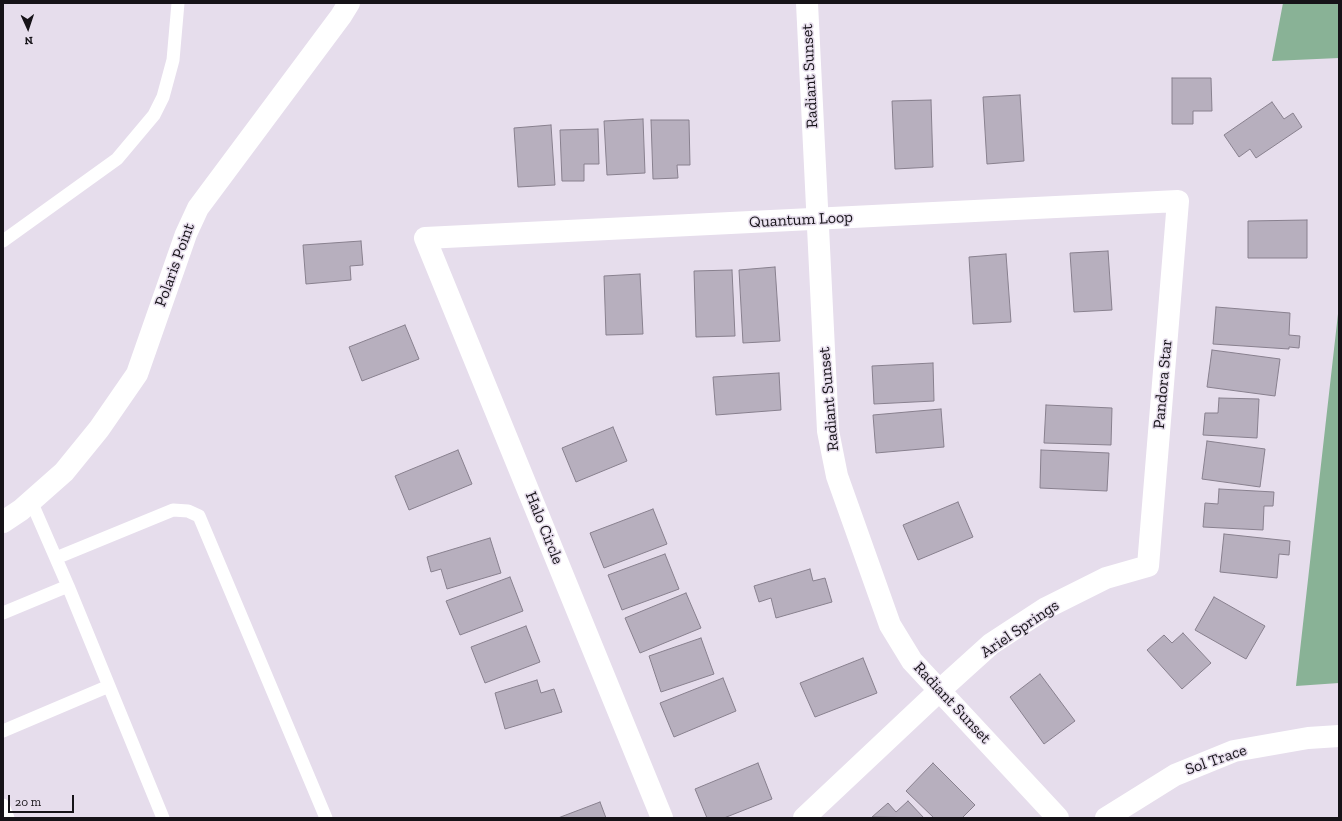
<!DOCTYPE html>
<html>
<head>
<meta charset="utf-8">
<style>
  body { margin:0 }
  #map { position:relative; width:1342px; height:821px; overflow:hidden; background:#e6ddec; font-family:"Zilla Slab",serif }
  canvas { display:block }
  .frame { position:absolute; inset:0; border:4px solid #161318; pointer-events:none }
  .north { position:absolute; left:8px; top:8px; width:40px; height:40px; -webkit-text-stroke:3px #e6ddec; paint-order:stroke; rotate:177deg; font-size:11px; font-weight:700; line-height:16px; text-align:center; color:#161318 }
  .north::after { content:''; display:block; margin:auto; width:14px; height:18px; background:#161318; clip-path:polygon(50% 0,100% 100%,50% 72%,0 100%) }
  .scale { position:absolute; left:8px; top:795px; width:66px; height:18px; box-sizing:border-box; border:2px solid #161318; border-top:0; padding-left:5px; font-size:12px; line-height:14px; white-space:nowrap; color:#161318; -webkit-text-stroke:3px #e6ddec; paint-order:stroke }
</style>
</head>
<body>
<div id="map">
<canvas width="1342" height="821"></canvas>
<div class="frame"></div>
<div class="north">N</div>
<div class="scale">20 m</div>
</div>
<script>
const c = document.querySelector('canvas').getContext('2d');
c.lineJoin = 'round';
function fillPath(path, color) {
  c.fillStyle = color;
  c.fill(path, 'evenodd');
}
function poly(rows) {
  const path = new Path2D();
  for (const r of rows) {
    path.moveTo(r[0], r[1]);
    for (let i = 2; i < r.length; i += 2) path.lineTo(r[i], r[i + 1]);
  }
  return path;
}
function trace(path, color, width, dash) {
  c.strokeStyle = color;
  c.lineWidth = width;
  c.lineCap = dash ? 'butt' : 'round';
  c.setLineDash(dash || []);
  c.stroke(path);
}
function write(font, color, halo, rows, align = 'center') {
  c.font = font + ' "Zilla Slab",serif';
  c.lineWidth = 3;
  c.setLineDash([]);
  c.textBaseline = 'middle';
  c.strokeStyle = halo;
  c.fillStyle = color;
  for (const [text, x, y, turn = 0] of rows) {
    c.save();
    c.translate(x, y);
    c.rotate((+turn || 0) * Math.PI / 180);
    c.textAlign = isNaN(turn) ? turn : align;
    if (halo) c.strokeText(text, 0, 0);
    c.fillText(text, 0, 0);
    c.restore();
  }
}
fillPath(poly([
  [1283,3,1339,3,1339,58,1272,61],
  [1339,305,1339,683,1296,686]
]), '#89b296');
const building = poly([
  [1172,78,1211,78,1212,111,1193,111,1193,124,1172,124,1172,78],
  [1020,95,1024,161,987,164,983,97,1020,95],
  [931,100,933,167,895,169,892,101,931,100],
  [1272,102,1284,119,1293,113,1302,127,1256,158,1250,149,1239,157,1224,135,1272,102],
  [643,119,645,173,607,175,604,121,643,119],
  [651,120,689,120,690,165,677,165,678,178,653,179,651,120],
  [551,125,555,185,518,187,514,128,551,125],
  [598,129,599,164,584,164,584,181,562,181,560,130,598,129],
  [1307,220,1307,258,1248,258,1248,221,1307,220],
  [361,241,363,265,350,266,351,280,306,284,303,245,361,241],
  [1108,251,1112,310,1074,312,1070,253,1108,251],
  [1006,254,1011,322,973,324,969,257,1006,254],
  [775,267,780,341,743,343,739,270,775,267],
  [732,270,735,336,696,337,694,271,732,270],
  [640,274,643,334,606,335,604,276,640,274],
  [1216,307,1290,313,1289,335,1300,336,1299,348,1289,347,1289,349,1213,344,1216,307],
  [405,325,419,359,362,381,349,347,405,325],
  [1212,350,1280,359,1275,396,1207,387,1212,350],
  [933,363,934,401,874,404,872,366,933,363],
  [779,373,781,410,716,415,713,377,779,373],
  [1219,398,1259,399,1257,438,1203,435,1205,413,1218,413,1219,398],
  [1046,405,1112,408,1111,445,1044,443,1046,405],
  [941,409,944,447,876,453,873,415,941,409],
  [613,427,627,461,576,482,562,448,613,427],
  [1207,441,1265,449,1260,487,1202,479,1207,441],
  [458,450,472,484,409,510,395,476,458,450],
  [1041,450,1109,453,1107,491,1040,488,1041,450],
  [1219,489,1274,492,1273,506,1264,506,1263,530,1203,527,1205,503,1218,504,1219,489],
  [958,502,973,537,918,560,903,525,958,502],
  [653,509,667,544,604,568,590,533,653,509],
  [1224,534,1290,541,1289,555,1279,554,1277,578,1220,572,1224,534],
  [490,538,501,573,447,589,441,569,431,572,427,557,490,538],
  [665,554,679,589,622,610,608,575,665,554],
  [810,569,813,581,825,578,832,602,776,618,771,598,759,602,754,586,810,569],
  [510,577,523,611,460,635,446,601,510,577],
  [686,593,701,628,640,653,625,618,686,593],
  [1214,597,1265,626,1246,659,1195,630,1214,597],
  [526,626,540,662,485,683,471,647,526,626],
  [1183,633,1211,663,1182,689,1147,650,1164,635,1172,643,1183,633],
  [701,638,714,674,661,692,649,656,701,638],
  [863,658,877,693,815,717,800,683,863,658],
  [1040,674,1075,721,1044,744,1010,697,1040,674],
  [723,678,736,711,674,737,660,703,723,678],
  [537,680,541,693,554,689,562,712,505,729,495,693,537,680],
  [758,763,772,799,724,818,707,818,695,789,758,763],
  [933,763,975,805,962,818,934,818,906,791,933,763],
  [908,801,924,818,872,817,888,803,896,812,908,801],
  [600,802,606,818,558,818,600,802]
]);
fillPath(building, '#b7afbe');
trace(building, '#88808e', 1);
trace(poly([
  [3,241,117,159,154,115,163,97,173,60,178,3],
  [56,558,173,510,188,511,199,516,326,818],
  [68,586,163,818],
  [3,613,68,586,31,501],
  [3,731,109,686],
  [3,805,8,818]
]), '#fff', 13);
trace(poly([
  [807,3,828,431,837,476,890,625,912,661,1058,818],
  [3,522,21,510,64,472,99,429,137,374,186,234,198,208,341,16,349,3],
  [662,818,425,238,1178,201,1148,566,1106,578,1046,608,991,644,939,691,804,818],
  [1106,818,1175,775,1234,751,1308,738,1339,736]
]), '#fff', 22);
write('16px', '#161318', '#e6ddec', [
  ["Radiant Sunset",810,76,-93],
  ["Quantum Loop",801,220,-3],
  ["Polaris Point",175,265,-70],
  ["Pandora Star",1163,384,-85],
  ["Radiant Sunset",829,399,-95],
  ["Halo Circle",544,528,68],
  ["Ariel Springs",1020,629,-34],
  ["Radiant Sunset",952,703,47],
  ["Sol Trace",1216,760,-19]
]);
</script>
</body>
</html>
